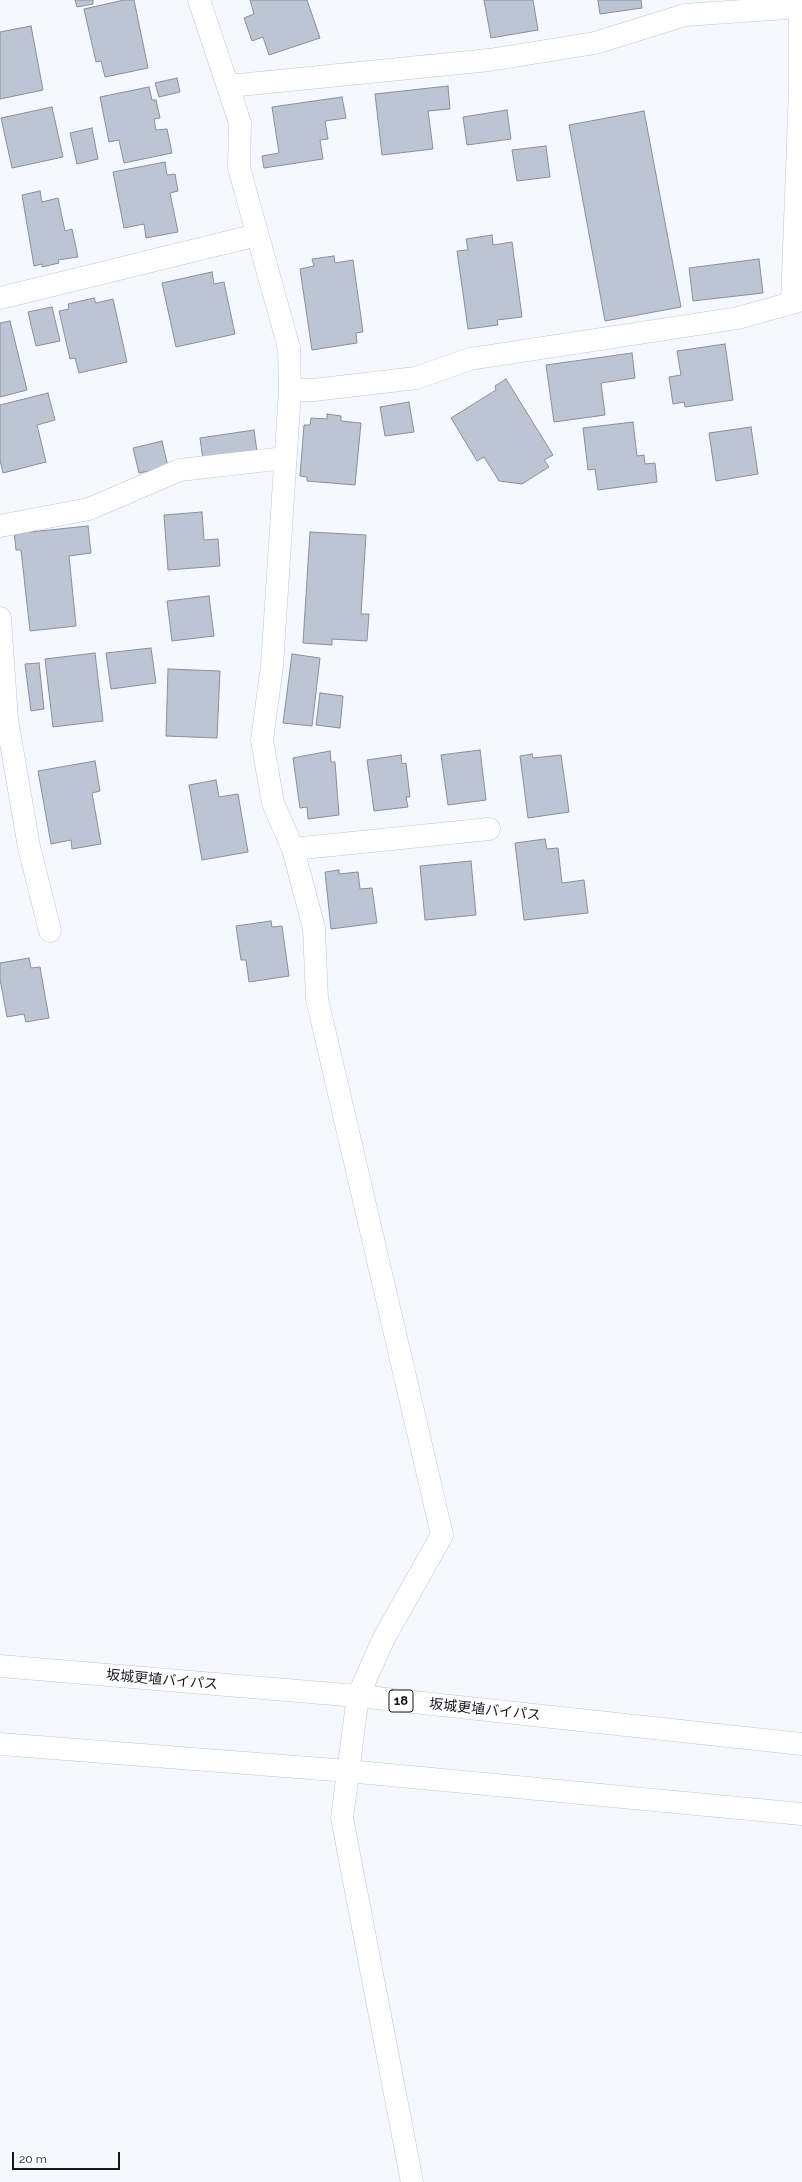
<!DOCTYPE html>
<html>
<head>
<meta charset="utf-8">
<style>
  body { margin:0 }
  #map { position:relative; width:802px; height:2182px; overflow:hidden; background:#f5f8fe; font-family:Raleway,sans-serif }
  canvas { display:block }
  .scale { position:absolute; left:12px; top:2152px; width:108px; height:18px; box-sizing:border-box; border:2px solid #15171d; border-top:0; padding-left:5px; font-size:12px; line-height:14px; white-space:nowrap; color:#15171d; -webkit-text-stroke:3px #fff; paint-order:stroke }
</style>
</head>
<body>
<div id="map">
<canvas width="802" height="2182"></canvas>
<div class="scale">20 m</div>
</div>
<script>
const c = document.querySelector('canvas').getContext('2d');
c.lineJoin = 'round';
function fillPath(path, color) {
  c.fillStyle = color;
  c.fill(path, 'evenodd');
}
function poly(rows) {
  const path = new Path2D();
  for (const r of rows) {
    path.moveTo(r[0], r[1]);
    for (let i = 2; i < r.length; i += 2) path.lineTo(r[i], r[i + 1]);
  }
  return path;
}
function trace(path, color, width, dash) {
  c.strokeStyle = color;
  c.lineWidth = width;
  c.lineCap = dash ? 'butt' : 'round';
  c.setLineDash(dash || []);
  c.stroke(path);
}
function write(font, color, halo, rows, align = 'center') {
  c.font = font + ' Raleway,"Noto Sans JP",sans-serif';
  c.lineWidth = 3;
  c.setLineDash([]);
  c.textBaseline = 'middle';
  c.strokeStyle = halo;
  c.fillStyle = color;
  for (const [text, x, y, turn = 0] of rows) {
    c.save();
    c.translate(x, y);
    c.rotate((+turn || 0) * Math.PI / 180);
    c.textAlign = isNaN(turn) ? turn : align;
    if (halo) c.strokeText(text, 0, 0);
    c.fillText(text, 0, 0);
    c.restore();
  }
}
const building = poly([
  [75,0,93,0,93,4,77,7,75,0],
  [124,0,134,0,148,68,105,77,101,61,96,62,84,9,124,0],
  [250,0,307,0,320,38,269,55,263,37,252,41,244,18,254,14,250,0],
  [484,0,533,0,538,30,491,38,484,0],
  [598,0,641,0,642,8,600,14,598,0],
  [31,26,43,90,0,99,0,32,31,26],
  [177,78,180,92,159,97,155,83,177,78],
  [448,86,450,109,428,111,433,149,382,155,375,94,448,86],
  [149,87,152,100,156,100,160,118,154,119,156,130,167,129,172,153,124,163,119,140,109,142,100,97,149,87],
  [342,97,346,118,325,121,328,139,320,140,323,159,264,168,262,156,279,153,272,107,342,97],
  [52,107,63,157,12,168,1,118,52,107],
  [507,110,511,139,467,145,463,117,507,110],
  [644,111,681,307,605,321,569,125,644,111],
  [92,128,98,159,77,164,70,133,92,128],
  [546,146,550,177,517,181,512,150,546,146],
  [165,162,167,175,175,174,178,191,170,193,178,232,146,238,144,224,124,228,113,172,165,162],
  [40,191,42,202,58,198,65,231,72,229,78,257,58,260,59,263,42,267,42,264,34,266,22,195,40,191],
  [492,235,493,245,512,242,522,317,497,320,498,325,468,329,457,251,468,250,466,239,492,235],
  [334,256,335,263,353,260,363,332,356,333,357,343,312,350,300,269,314,266,312,259,334,256],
  [759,259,763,293,693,301,689,268,759,259],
  [212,272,214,284,224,282,235,334,176,347,162,283,212,272],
  [94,298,96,303,113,299,127,362,79,373,75,358,70,359,59,311,69,309,68,304,94,298],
  [52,307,60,341,36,346,28,312,52,307],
  [10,321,27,390,0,397,0,323,10,321],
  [725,344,733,400,685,407,684,402,673,404,669,377,681,375,677,351,725,344],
  [632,353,635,378,601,383,605,415,554,422,546,365,632,353],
  [506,379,553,455,544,460,549,467,522,484,499,481,484,457,477,461,451,418,496,390,495,386,506,379],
  [48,393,55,420,37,425,46,462,3,473,0,460,0,405,48,393],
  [409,402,414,432,385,436,380,407,409,402],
  [327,414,341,416,341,421,361,423,355,485,307,481,307,477,300,476,304,425,310,425,311,418,327,419,327,414],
  [633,422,637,456,644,455,645,464,655,463,657,482,598,490,595,469,588,470,583,428,633,422],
  [751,427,758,474,716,481,709,433,751,427],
  [254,430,257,451,203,460,200,438,254,430],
  [162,441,168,467,139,473,133,448,162,441],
  [202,512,204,540,218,539,220,566,168,570,164,515,202,512],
  [88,526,91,553,69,556,76,626,30,631,21,550,16,550,14,531,30,529,30,532,88,526],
  [310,532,366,535,361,614,369,614,367,641,332,639,332,645,303,643,310,532],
  [209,596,214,636,172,641,167,601,209,596],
  [151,648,156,683,111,689,106,653,151,648],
  [95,653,103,721,53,727,45,659,95,653],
  [292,654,320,658,312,726,283,723,292,654],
  [39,663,44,709,31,711,25,664,39,663],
  [168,669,220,671,217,738,166,736,168,669],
  [320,693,343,696,340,728,316,725,320,693],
  [480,750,486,800,448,805,441,755,480,750],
  [330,751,331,762,335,762,339,815,308,819,307,807,300,808,293,758,330,751],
  [532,754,533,758,561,755,569,812,528,818,520,756,532,754],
  [401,755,402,764,406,763,410,797,406,797,408,807,374,811,367,760,401,755],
  [95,761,100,791,92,793,101,844,72,849,71,840,51,844,38,771,95,761],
  [216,780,219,797,238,794,248,852,202,860,189,785,216,780],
  [545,839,547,849,558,848,562,883,584,880,588,913,524,920,515,843,545,839],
  [471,861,476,915,425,920,420,866,471,861],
  [339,870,339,874,358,872,360,889,372,888,377,923,331,929,325,872,339,870],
  [271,921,272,927,282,926,289,976,249,982,246,960,241,960,236,926,271,921],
  [29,958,31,968,40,967,49,1018,26,1022,24,1014,7,1017,0,979,0,963,29,958]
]);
fillPath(building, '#bdc4d3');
trace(building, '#888f9d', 1);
const minor = poly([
  [199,0,240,123,239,168,289,348,290,390,272,666,262,740,273,803,293,849,314,928,317,999,442,1535,384,1638,358,1696,342,1818,412,2182],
  [229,86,489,60,595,43,685,15,801,7],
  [0,298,257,235],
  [792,302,800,89,800,0],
  [290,390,314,390,416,378,470,359,738,318,802,300],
  [0,526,89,509,180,470,285,458],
  [0,618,7,720,29,847,50,931],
  [293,849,489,829]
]);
const highway = poly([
  [0,1666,358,1696,802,1744],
  [0,1744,348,1771,802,1814]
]);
trace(minor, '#bec5d4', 23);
trace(highway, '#bec5d4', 23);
trace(minor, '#fff', 22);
trace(highway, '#fff', 22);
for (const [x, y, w] of [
  [401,1701,24]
]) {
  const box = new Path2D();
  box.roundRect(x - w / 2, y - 11, w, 22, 3);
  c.fillStyle = '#fff';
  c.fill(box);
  trace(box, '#15171d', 1);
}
write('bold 13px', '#15171d', null, [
  ["18",401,1701]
]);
write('14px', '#15171d', '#fff', [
  ["坂城更埴バイパス",162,1680,5],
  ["坂城更埴バイパス",485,1710,6]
]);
</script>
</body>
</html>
